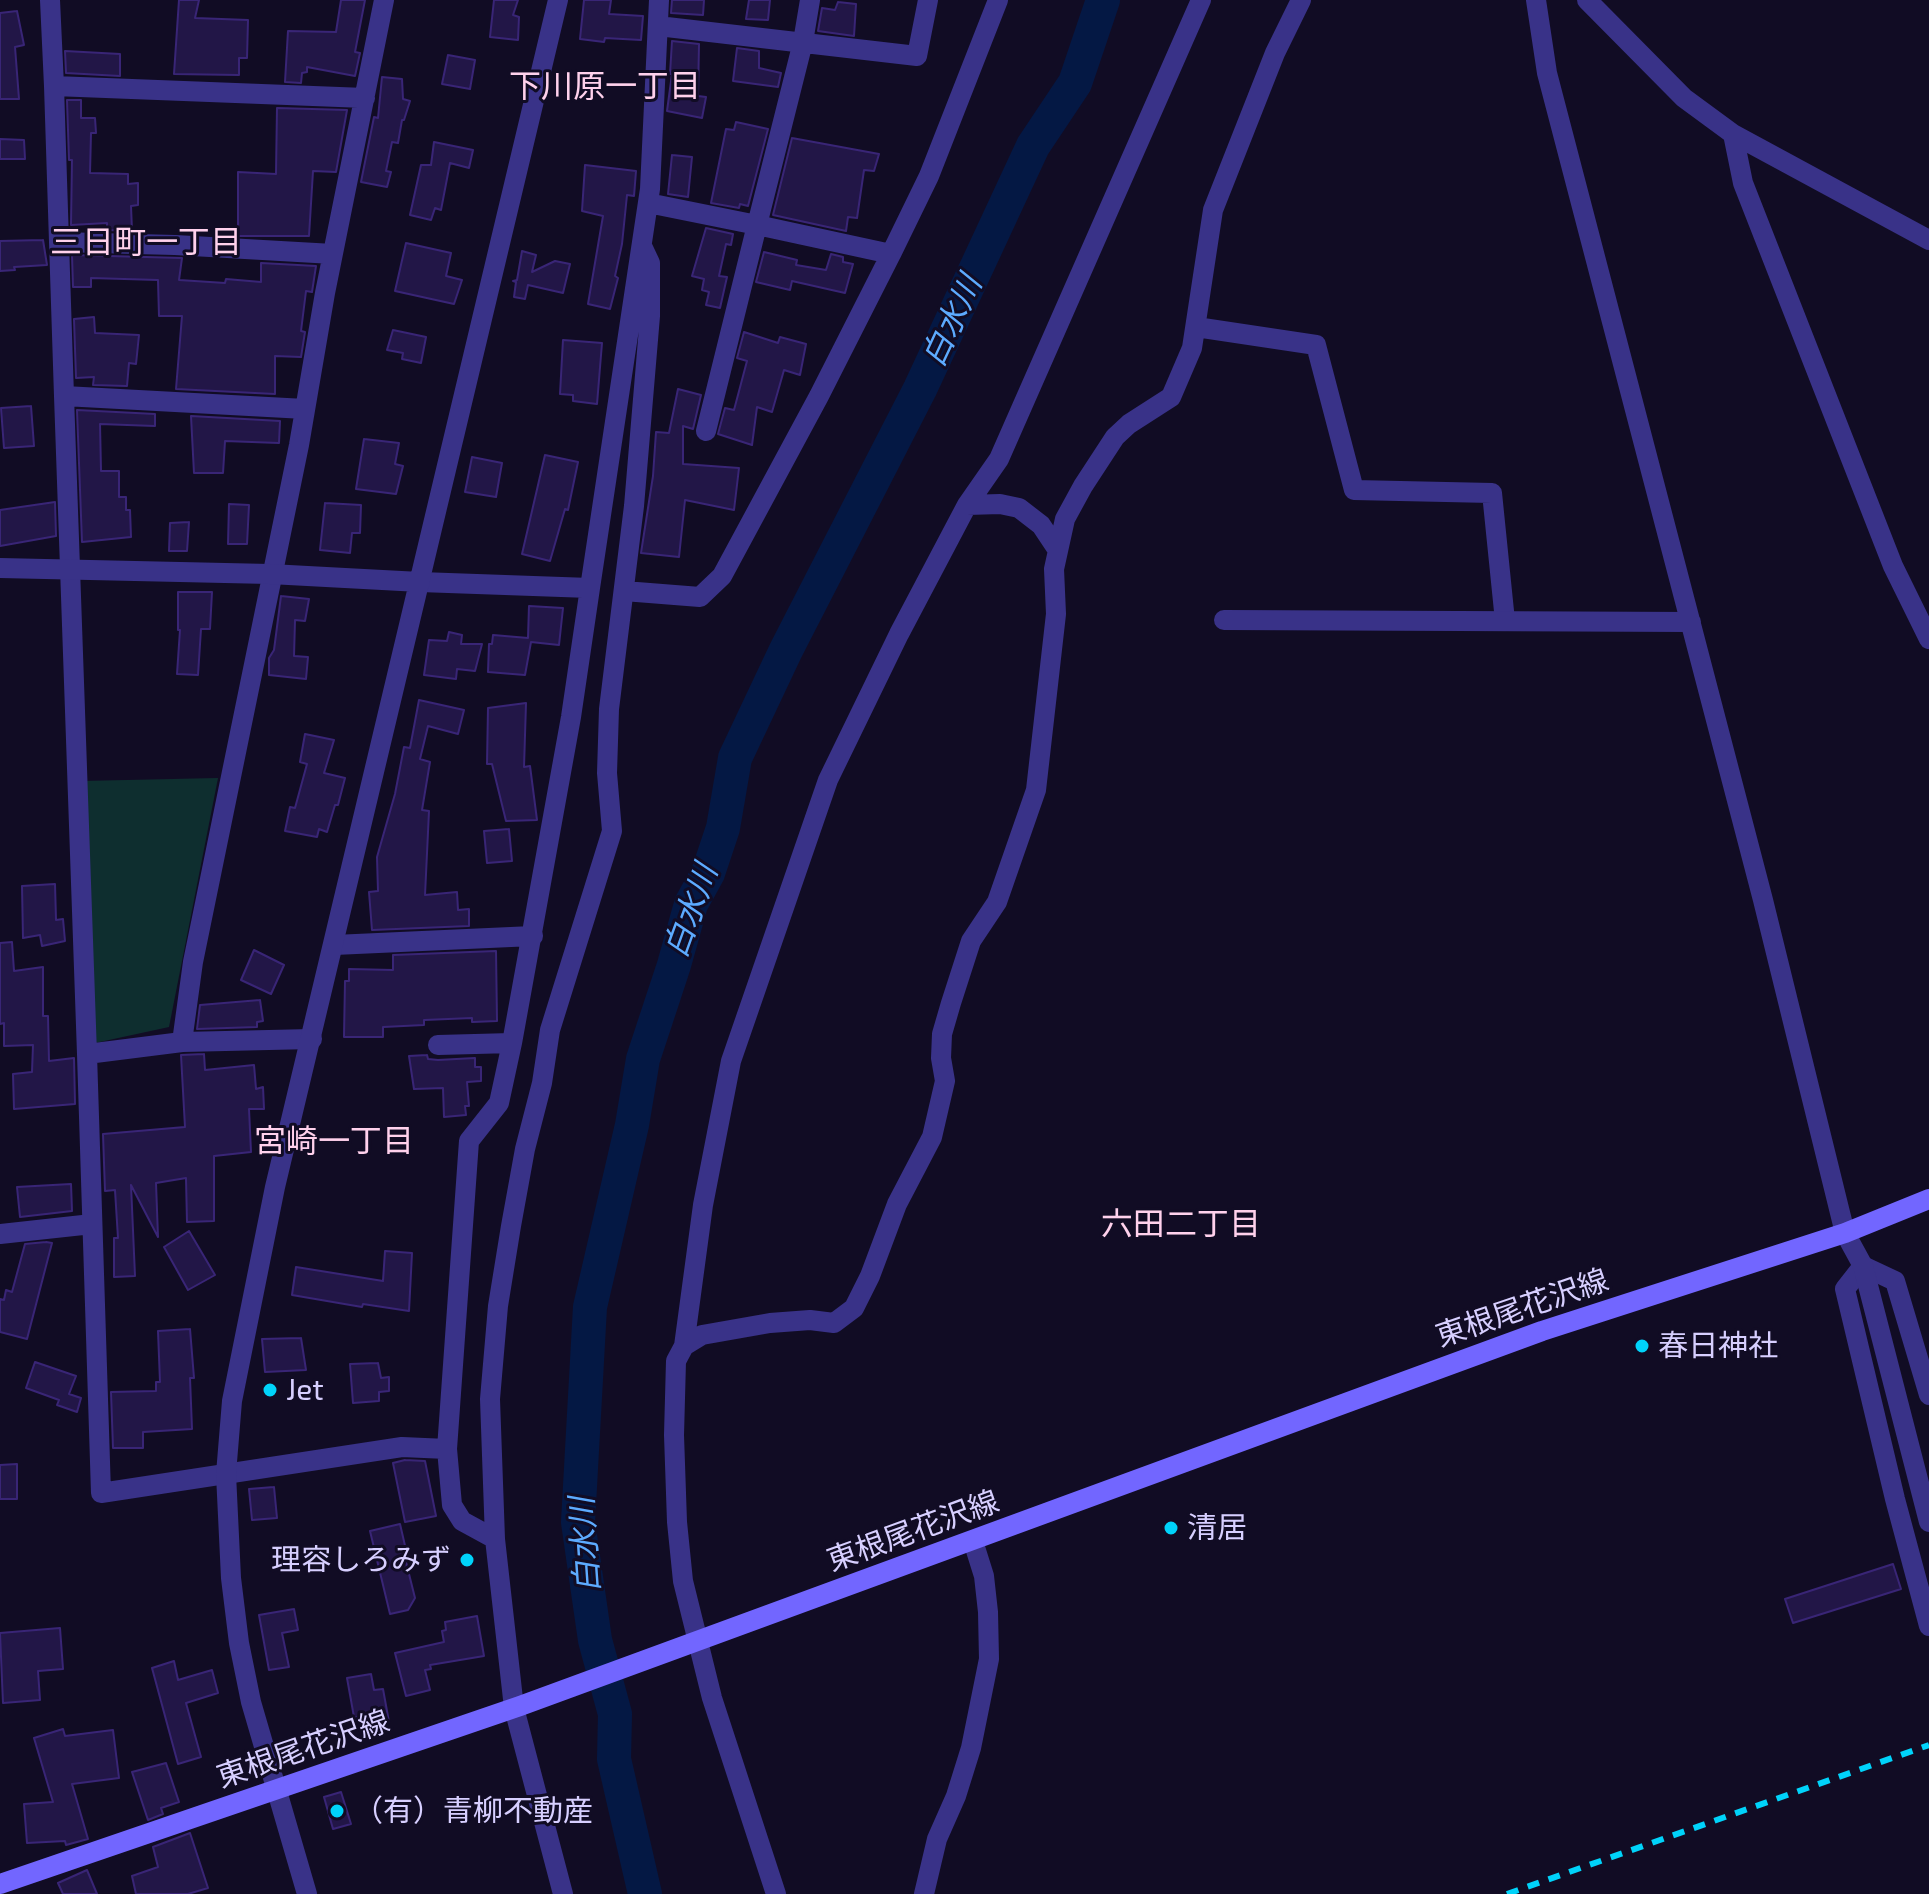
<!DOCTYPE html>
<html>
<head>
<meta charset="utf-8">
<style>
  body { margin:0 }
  canvas { display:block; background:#110c24 }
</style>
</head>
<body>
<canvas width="1929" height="1894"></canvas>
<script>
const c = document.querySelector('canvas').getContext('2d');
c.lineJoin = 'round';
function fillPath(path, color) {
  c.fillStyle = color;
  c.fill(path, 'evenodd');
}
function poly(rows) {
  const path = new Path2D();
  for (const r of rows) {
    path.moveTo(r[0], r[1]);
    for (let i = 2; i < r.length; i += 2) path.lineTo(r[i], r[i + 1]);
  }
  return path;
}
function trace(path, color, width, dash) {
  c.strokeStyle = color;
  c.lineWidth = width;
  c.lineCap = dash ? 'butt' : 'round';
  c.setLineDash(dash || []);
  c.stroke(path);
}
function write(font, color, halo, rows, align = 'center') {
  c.font = font + ' "Exo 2","Noto Sans JP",sans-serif';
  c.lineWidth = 6;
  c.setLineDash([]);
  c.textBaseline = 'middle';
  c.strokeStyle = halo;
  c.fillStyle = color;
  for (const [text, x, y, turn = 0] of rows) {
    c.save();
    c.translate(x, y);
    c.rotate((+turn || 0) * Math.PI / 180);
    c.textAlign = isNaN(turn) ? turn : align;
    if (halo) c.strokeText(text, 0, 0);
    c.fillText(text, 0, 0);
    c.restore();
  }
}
fillPath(poly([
  [218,778,169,1027,95,1043,82,781]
]), '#0e2e2f');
trace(poly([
  [645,1894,614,1759,615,1714,595,1640,578,1522,590,1307,632,1125,643,1059,674,965,691,904,708,873,723,828,735,758,786,650,920,389,1033,146,1075,83,1103,0]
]), '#041844', 34);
const building = poly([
  [179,0,199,0,195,18,248,20,247,58,239,58,239,75,174,74,179,0],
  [341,0,365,0,355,52,360,53,355,76,307,67,307,72,302,73,301,83,285,82,288,31,336,32,341,0],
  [494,0,518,0,513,15,519,17,518,40,490,37,494,0],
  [584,0,611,0,609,14,643,16,641,40,605,38,604,42,580,39,584,0],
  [672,0,704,0,703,15,671,13,672,0],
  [749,0,770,0,768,20,746,19,749,0],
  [838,2,856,4,854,36,818,31,822,8,835,10,838,2],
  [17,11,24,45,15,47,19,99,0,99,0,13,17,11],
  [672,41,699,44,698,96,706,97,702,118,667,111,672,74,670,74,672,41],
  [737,48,759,51,759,68,781,73,778,87,733,81,737,48],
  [65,51,120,54,120,76,66,73,65,51],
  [448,55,475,60,470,89,442,84,448,55],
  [382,77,402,79,403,99,410,101,404,120,402,120,398,143,392,142,386,171,391,172,387,187,361,182,374,117,378,118,382,77],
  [67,100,81,100,81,118,95,118,96,133,91,133,90,173,128,174,128,184,138,183,138,205,131,206,132,231,107,230,107,223,71,225,72,160,69,160,67,100],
  [277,108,347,110,336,172,313,171,309,236,238,236,238,172,276,174,277,108],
  [736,122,768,129,748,206,740,204,739,208,711,203,726,129,734,130,736,122],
  [792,138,879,154,874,171,864,170,857,218,848,217,846,231,773,215,792,138],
  [0,139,24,140,25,159,0,159,0,139],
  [434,142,473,150,469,168,450,163,441,210,435,208,431,220,410,215,421,165,431,165,434,142],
  [672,155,692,157,688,197,668,194,672,155],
  [585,165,636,171,634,196,627,195,622,244,615,276,618,278,610,309,588,304,603,216,582,211,585,165],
  [706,228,733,234,731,245,726,244,719,276,727,277,720,308,706,305,709,292,702,290,704,279,692,276,706,228],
  [43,240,47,265,14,267,15,270,0,271,0,241,43,240],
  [406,243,451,253,446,276,462,280,454,304,395,291,406,243],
  [522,251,536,255,532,272,555,261,570,264,563,293,528,285,525,299,514,297,516,282,513,281,517,280,522,251],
  [764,252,797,260,796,265,826,270,831,254,843,257,843,262,853,264,845,293,792,281,790,290,756,282,764,252],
  [72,255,182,258,179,280,225,283,226,279,261,282,261,263,316,266,312,292,306,291,301,331,305,332,301,357,275,356,275,394,176,389,182,316,159,316,158,280,91,278,91,287,73,287,72,255],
  [94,317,95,333,139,335,136,364,129,363,127,386,93,385,94,377,76,378,74,319,94,317],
  [393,330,426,337,421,363,402,359,403,353,387,350,393,330],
  [744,332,778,343,780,337,806,344,800,375,784,370,772,412,757,407,752,445,718,434,725,408,734,410,747,361,737,358,744,332],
  [563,340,602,343,597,404,573,401,573,395,560,394,563,340],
  [678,389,701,395,693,429,683,426,683,464,739,468,734,510,685,500,679,557,641,553,653,476,656,432,669,433,678,389],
  [31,406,34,446,4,448,1,408,31,406],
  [77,410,155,414,155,426,100,424,101,471,119,471,119,497,126,497,126,510,130,510,131,537,82,542,77,410],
  [191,416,280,421,279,443,225,441,223,473,194,473,191,416],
  [364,439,399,443,395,464,403,466,396,494,356,489,364,439],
  [545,455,578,462,568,510,565,509,550,561,522,554,545,455],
  [472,457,502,463,496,497,465,492,472,457],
  [55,502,56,536,0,546,0,510,55,502],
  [325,503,361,505,360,533,352,533,350,553,320,550,325,503],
  [229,504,249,505,247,544,228,544,229,504],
  [189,522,187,551,169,551,170,523,189,522],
  [178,592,212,592,210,629,201,629,198,675,177,674,180,630,178,630,178,592],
  [281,596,309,599,305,621,295,620,294,656,308,657,306,679,269,675,269,658,274,650,281,596],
  [529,606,563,608,559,645,531,642,525,675,488,672,489,644,492,644,493,635,528,638,529,606],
  [449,632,462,635,461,644,482,644,475,671,457,669,456,679,424,675,429,640,447,641,449,632],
  [419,700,464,710,458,734,428,726,420,759,430,762,422,810,429,811,425,895,457,892,458,910,469,909,469,926,372,930,369,892,378,891,377,857,395,794,404,747,410,748,419,700],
  [526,703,524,767,530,766,537,820,506,821,492,764,487,764,488,708,526,703],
  [305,734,334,740,324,773,345,778,338,805,335,805,327,832,319,829,317,837,285,831,290,807,295,808,307,764,300,762,305,734],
  [509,829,512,861,487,863,484,831,509,829],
  [55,884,56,920,63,919,65,941,42,946,40,935,23,938,22,886,55,884],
  [12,942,14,971,43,967,43,1016,48,1016,49,1061,74,1058,75,1104,14,1109,13,1074,32,1072,33,1045,4,1046,4,1023,0,1024,0,943,12,942],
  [254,950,284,965,271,994,241,980,254,950],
  [496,951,497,1021,472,1022,472,1018,424,1020,424,1025,383,1027,383,1037,344,1037,345,981,349,981,349,969,393,970,393,955,496,951],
  [260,1000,263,1021,257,1022,257,1027,197,1029,200,1005,260,1000],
  [204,1054,205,1070,254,1065,256,1089,263,1087,264,1109,249,1109,251,1152,214,1156,214,1221,187,1222,186,1178,156,1183,158,1237,131,1185,135,1276,114,1277,114,1238,118,1238,115,1190,105,1191,103,1134,185,1127,181,1055,204,1054],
  [427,1055,428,1059,438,1060,475,1058,475,1067,481,1067,481,1081,467,1082,469,1106,465,1106,466,1115,444,1117,443,1088,414,1089,409,1056,427,1055],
  [71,1184,72,1211,20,1217,17,1187,71,1184],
  [189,1231,215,1275,188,1290,164,1247,189,1231],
  [46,1242,52,1243,27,1339,0,1332,0,1299,4,1300,6,1290,12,1292,25,1244,46,1242],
  [385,1251,412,1253,409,1311,363,1304,362,1307,292,1295,296,1267,383,1281,385,1251],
  [190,1329,194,1378,190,1378,192,1429,143,1432,143,1448,113,1448,111,1392,156,1391,156,1382,160,1382,158,1331,190,1329],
  [301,1338,306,1370,265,1372,262,1339,301,1338],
  [35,1362,76,1376,69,1394,81,1398,77,1412,57,1405,59,1400,26,1388,35,1362],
  [378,1363,381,1378,389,1377,389,1391,379,1392,379,1401,353,1403,350,1364,378,1363],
  [405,1460,425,1461,436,1516,405,1522,393,1463,405,1460],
  [17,1464,17,1499,0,1499,0,1465,17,1464],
  [274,1487,277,1518,252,1520,249,1489,274,1487],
  [400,1524,406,1550,403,1550,415,1598,408,1610,390,1614,370,1531,400,1524],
  [1893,1564,1901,1589,1793,1623,1785,1599,1893,1564],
  [294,1609,298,1630,282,1633,289,1667,269,1670,259,1615,294,1609],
  [477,1616,484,1656,430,1665,431,1669,425,1670,430,1690,406,1696,395,1653,444,1642,442,1631,446,1630,445,1622,477,1616],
  [60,1628,63,1669,38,1671,40,1700,3,1703,0,1633,60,1628],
  [174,1661,178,1680,212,1670,218,1693,186,1703,201,1757,178,1764,152,1668,174,1661],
  [371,1674,374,1690,383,1689,389,1722,360,1726,359,1717,354,1717,347,1678,371,1674],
  [63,1729,65,1736,113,1730,119,1778,72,1784,88,1839,66,1845,65,1841,27,1843,24,1804,53,1802,34,1738,63,1729],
  [166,1763,179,1802,161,1808,163,1814,148,1820,132,1772,166,1763],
  [341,1792,351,1824,333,1829,324,1797,341,1792],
  [190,1833,208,1888,188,1894,136,1894,132,1876,158,1867,153,1847,190,1833],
  [87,1870,97,1894,63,1894,58,1883,87,1870]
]);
fillPath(building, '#221647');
trace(building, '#392576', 2);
trace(poly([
  [50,0,54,86,365,98],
  [1587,0,1684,98,1733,134,1929,240],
  [658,26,917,56,928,0],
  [54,86,59,242,175,245,333,254],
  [1733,134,1743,183,1893,566,1929,639],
  [648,203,757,225,803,42,810,0],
  [59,242,64,396,305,409],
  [891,254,929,176,998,0],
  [1196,327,1316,345,1354,490,1492,493,1505,621],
  [64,396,87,1054,182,1042],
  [967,505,1000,504,1019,508,1041,525,1057,549],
  [420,582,590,588,650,189,659,0],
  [624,591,700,597,722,576,819,396,891,254,757,225,706,431],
  [334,945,533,936],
  [312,1039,182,1042,193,962,299,445,325,293,384,0],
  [512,1043,499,1103,469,1141,447,1449,452,1505,462,1521,495,1539,514,1708,563,1894],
  [438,1045,512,1043,571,717,590,588],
  [87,1054,101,1493,402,1447,447,1449],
  [0,1234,92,1224],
  [684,1346,703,1205,731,1061,828,780,899,634,967,505,999,459,1201,0],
  [1929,1395,1895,1281,1863,1266,1845,1289,1895,1499,1929,1626],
  [495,1539,490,1399,498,1306,511,1226,525,1149,542,1083,550,1030,612,831,607,773,609,709,634,506,650,316,650,263,642,246],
  [776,1894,712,1698,683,1581,677,1522,674,1435,676,1361,684,1346,702,1335,770,1323,810,1320,834,1323,854,1308,870,1276,897,1204,932,1137,945,1081,941,1058,942,1034,951,1003,971,941,997,902,1036,790,1056,614,1054,569,1065,519,1083,486,1115,437,1129,424,1171,397,1192,348,1213,210,1275,53,1301,0],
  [924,1894,937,1839,956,1796,971,1748,989,1659,988,1612,984,1576,973,1541]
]), '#393288', 20);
trace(poly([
  [1536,0,1547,73,1763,900,1845,1233,1863,1266,1929,1522],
  [0,568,270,574,420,582],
  [1224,620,1691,622],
  [307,1894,251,1702,239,1643,231,1578,226,1474,232,1401,275,1187,558,0]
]), '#393288', 20);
trace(poly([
  [0,1884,520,1706,1542,1331,1845,1233,1929,1199]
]), '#7266ff', 20);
trace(poly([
  [1507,1894,1929,1745]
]), '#00d3fa', 6, [12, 10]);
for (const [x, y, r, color] of [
  [1642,1346,8,"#00d3fa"],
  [270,1390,8,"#00d3fa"],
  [1171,1528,8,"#00d3fa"],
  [467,1560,8,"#00d3fa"],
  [337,1811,8,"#00d3fa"]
]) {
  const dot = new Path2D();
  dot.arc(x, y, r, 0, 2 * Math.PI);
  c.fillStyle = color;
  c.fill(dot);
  trace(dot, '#110c24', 3);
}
write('30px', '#d7cfff', '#110c24', [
  ["東根尾花沢線",1522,1308,-19],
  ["東根尾花沢線",913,1531,-20],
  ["東根尾花沢線",303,1749,-19]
]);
write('30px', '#d7cfff', '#110c24', [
  ["春日神社",1658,1346],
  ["Jet",286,1390],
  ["清居",1187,1528],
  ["理容しろみず",451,1560,"right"],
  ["（有）青柳不動産",353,1811]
], 'left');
write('32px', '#ffd1ec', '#110c24', [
  ["下川原一丁目",605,86],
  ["三日町一丁目",146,242],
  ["宮崎一丁目",334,1141],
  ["六田二丁目",1181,1224]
]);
write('italic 32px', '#5dabff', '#110c24', [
  ["白水川",952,321,-65],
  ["白水川",691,911,-70],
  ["白水川",585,1545,-94]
]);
</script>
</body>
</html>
